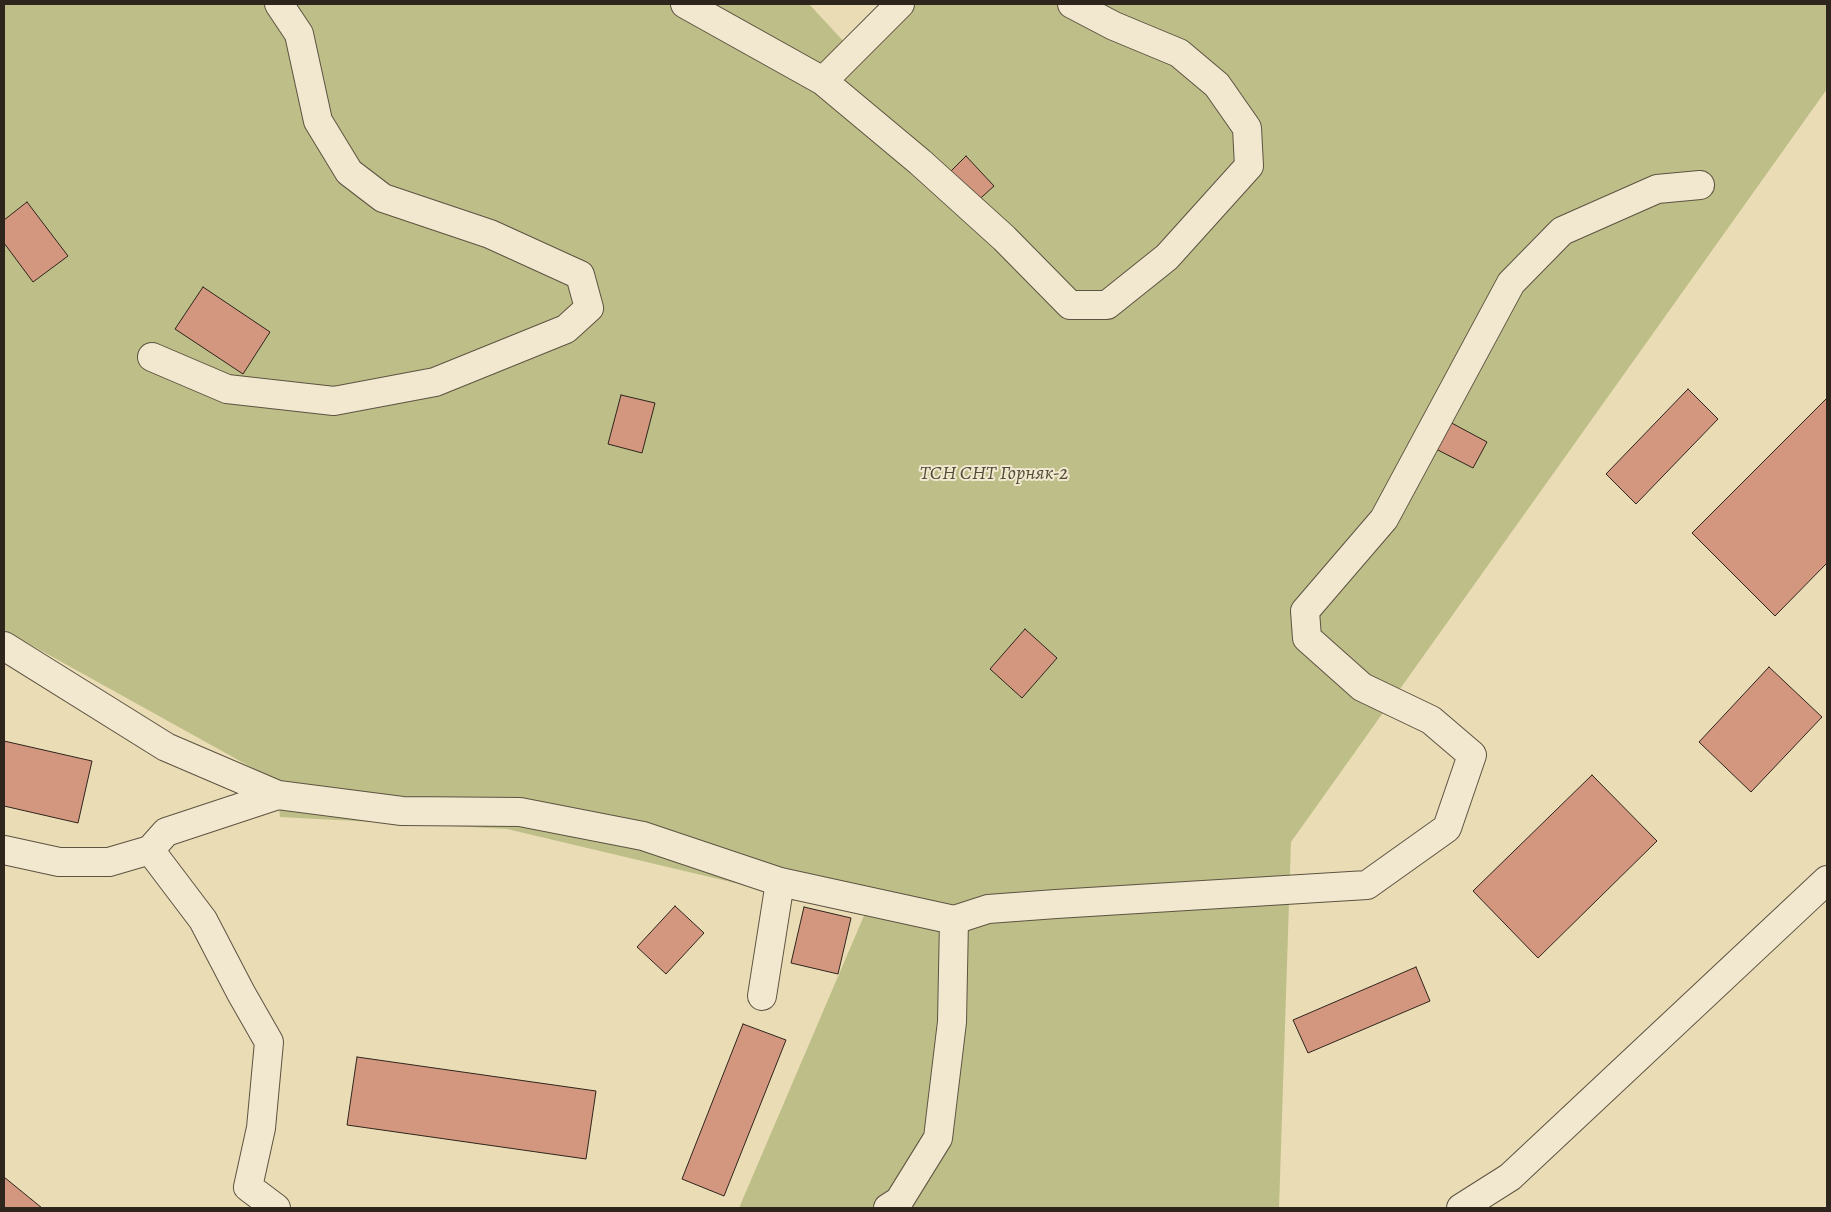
<!DOCTYPE html>
<html>
<head>
<meta charset="utf-8">
<style>
  body { margin:0 }
  #map { position:relative; width:1831px; height:1212px; overflow:hidden; background:#eadcb5; font-family:Alegreya,serif }
  canvas { display:block }
  .frame { position:absolute; inset:0; border:5px solid #2e251c; pointer-events:none }
</style>
</head>
<body>
<div id="map">
<canvas width="1831" height="1212"></canvas>
<div class="frame"></div>
</div>
<script>
const c = document.querySelector('canvas').getContext('2d');
c.lineJoin = 'round';
function fillPath(path, color) {
  c.fillStyle = color;
  c.fill(path, 'evenodd');
}
function poly(rows) {
  const path = new Path2D();
  for (const r of rows) {
    path.moveTo(r[0], r[1]);
    for (let i = 2; i < r.length; i += 2) path.lineTo(r[i], r[i + 1]);
  }
  return path;
}
function trace(path, color, width, dash) {
  c.strokeStyle = color;
  c.lineWidth = width;
  c.lineCap = dash ? 'butt' : 'round';
  c.setLineDash(dash || []);
  c.stroke(path);
}
function write(font, color, halo, rows, align = 'center') {
  c.font = font + ' Alegreya,serif';
  c.lineWidth = 4;
  c.setLineDash([]);
  c.textBaseline = 'middle';
  c.strokeStyle = halo;
  c.fillStyle = color;
  for (const [text, x, y, turn = 0] of rows) {
    c.save();
    c.translate(x, y);
    c.rotate((+turn || 0) * Math.PI / 180);
    c.textAlign = isNaN(turn) ? turn : align;
    if (halo) c.strokeText(text, 0, 0);
    c.fillText(text, 0, 0);
    c.restore();
  }
}
fillPath(poly([
  [4,4,809,4,846,44,888,4,1827,4,1827,89,1291,842,1279,1208,739,1208,866,911,769,891,507,829,280,817,276,781,4,630]
]), '#bebe88');
const building = poly([
  [966,156,994,186,972,206,944,178,966,156],
  [27,202,68,256,33,282,4,243,4,220,27,202],
  [203,287,270,332,243,374,175,329,203,287],
  [1688,389,1718,419,1636,504,1606,474,1688,389],
  [621,395,655,403,642,453,608,444,621,395],
  [1827,398,1827,563,1775,616,1692,533,1827,398],
  [1446,420,1487,442,1473,468,1432,447,1446,420],
  [1025,629,1057,658,1022,698,990,669,1025,629],
  [1769,667,1822,717,1751,792,1699,742,1769,667],
  [4,741,92,761,78,823,4,806,4,741],
  [1592,775,1657,841,1538,958,1473,891,1592,775],
  [675,906,704,933,666,974,637,947,675,906],
  [804,907,851,918,838,974,791,963,804,907],
  [1416,967,1430,1001,1308,1053,1293,1020,1416,967],
  [743,1024,786,1040,724,1196,682,1179,743,1024],
  [357,1057,596,1091,586,1159,347,1125,357,1057],
  [4,1177,42,1208,4,1208,4,1177]
]);
fillPath(building, '#d3967e');
trace(building, '#2e251c', 1);
const minor = poly([
  [685,4,823,81,920,162,1004,238,1070,305,1107,305,1167,257,1249,166,1247,128,1217,85,1179,53,1114,26,1072,4],
  [823,81,900,4],
  [152,357,227,389,334,401,435,382,566,329,589,308,580,275,490,234,383,198,349,172,318,121,299,34,279,4],
  [4,646,166,747,278,795],
  [4,850,59,862,109,862,150,850,203,920,241,993,269,1042,261,1128,248,1187,276,1208],
  [150,850,166,832,278,795,402,811,520,812,643,836,780,882,954,920,988,909,1056,904,1367,885,1447,828,1472,755,1431,720,1362,687,1307,638,1305,611,1384,519,1511,283,1562,231,1657,189,1700,185],
  [762,996,780,882],
  [888,1208,899,1201,938,1138,952,1022,954,920],
  [1461,1208,1510,1177,1827,880]
]);
trace(minor, '#5d5342', 30);
trace(minor, '#f1e8cf', 28);
write('italic 20px', '#524b37', '#f1e8cf', [
  ["ТСН СНТ Горняк-2",994,474]
]);
</script>
</body>
</html>
